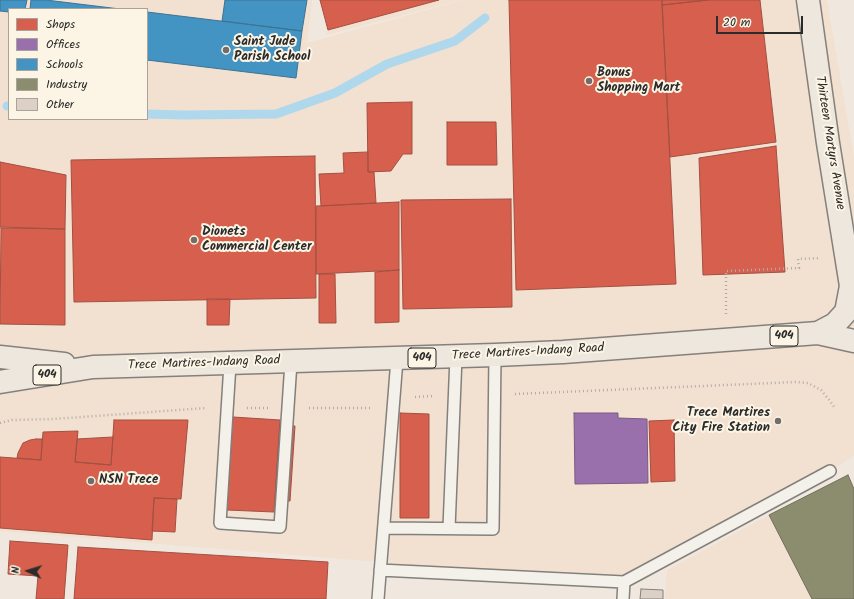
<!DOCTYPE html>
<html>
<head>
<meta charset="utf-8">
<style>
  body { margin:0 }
  #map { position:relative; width:854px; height:599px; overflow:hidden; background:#f0e8de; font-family:Kalam,sans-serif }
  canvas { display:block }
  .legend { position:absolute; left:8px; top:8px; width:140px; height:112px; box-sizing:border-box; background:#fcf5e5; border:1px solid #a8a49b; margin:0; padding:5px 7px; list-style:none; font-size:12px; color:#2b2b2b }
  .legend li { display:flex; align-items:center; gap:8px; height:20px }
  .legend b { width:20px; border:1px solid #a8a49b }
  .north { position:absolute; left:8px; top:551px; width:40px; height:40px; -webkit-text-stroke:3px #fcf5e5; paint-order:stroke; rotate:274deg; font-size:11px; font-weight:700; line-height:16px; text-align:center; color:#2b2b2b }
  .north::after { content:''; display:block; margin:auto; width:14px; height:18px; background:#2b2b2b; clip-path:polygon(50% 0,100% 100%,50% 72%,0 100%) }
  .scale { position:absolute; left:716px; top:16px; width:87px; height:18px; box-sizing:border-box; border:2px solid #2b2b2b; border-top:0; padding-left:5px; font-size:12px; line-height:14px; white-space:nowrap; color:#2b2b2b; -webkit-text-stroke:3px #fcf5e5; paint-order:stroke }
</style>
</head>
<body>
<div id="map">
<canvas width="854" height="599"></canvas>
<ul class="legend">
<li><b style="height:11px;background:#d6604d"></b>Shops</li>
<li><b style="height:11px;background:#9970ab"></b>Offices</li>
<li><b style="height:11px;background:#4393c3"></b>Schools</li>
<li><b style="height:11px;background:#8c8c6e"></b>Industry</li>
<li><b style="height:11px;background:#ddd0c6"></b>Other</li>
</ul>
<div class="north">N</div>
<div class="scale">20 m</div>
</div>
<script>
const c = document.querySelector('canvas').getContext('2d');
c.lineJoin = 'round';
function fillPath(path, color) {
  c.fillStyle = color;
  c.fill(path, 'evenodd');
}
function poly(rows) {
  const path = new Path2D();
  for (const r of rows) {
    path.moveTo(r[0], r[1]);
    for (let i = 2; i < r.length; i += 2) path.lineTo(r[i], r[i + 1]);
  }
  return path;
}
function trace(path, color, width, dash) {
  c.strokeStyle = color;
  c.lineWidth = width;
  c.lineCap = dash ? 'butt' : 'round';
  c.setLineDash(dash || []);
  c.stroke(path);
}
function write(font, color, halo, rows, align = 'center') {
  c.font = font + ' Kalam,sans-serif';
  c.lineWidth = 4;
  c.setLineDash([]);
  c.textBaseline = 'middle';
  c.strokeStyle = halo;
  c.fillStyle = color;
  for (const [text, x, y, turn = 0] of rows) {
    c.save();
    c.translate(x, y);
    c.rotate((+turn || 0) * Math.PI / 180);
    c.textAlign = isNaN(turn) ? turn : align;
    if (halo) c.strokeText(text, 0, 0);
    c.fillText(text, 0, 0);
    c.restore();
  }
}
fillPath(poly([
  [0,0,312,0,307,43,463,0,827,0,854,157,854,456,830,471,624,582,0,531],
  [9,9,147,9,147,119,9,119],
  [330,0,461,0,326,35],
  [769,515,812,599,665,599,667,570]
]), '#f2e0d0');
const shops = poly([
  [320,0,439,0,328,30,320,0],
  [509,0,662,0,676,284,516,290,509,0],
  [662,0,708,0,662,5,662,0],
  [708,0,760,0,776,142,670,157,662,5,708,0],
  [412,102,412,154,403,154,391,171,368,172,367,103,412,102],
  [447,122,496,122,497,165,447,165,447,122],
  [776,146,785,272,703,275,699,158,776,146],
  [368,152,368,172,374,172,376,203,321,206,319,174,344,173,343,153,368,152],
  [315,156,316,298,74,302,71,160,315,156],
  [0,162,66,175,65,229,0,227,0,162],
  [511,199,512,307,403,309,401,200,511,199],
  [399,202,399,270,316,274,316,206,399,202],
  [1,228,65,229,65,325,0,324,1,228],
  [399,270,399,322,375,323,375,272,399,270],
  [319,274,335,274,336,323,319,323,319,274],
  [207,299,230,299,229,325,207,325,207,299],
  [400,413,429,414,429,518,400,518,400,413],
  [233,417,280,420,274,512,227,510,233,417],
  [114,420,188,420,181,499,154,498,152,540,0,528,0,457,41,460,43,432,78,431,75,462,111,465,114,420],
  [674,420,675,481,651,482,649,421,674,420],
  [280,425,295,426,290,501,275,500,280,425],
  [113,437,111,465,75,462,77,439,113,437],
  [36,439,42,439,41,460,17,458,18,453,23,443,30,440,36,439],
  [154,498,177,499,175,532,152,531,154,498],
  [10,541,68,545,64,599,36,599,38,576,8,574,10,541],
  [78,547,328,562,326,599,74,599,78,547]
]);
fillPath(shops, '#d6604d');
trace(shops, '#a35043', 1);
const offices = poly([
  [574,413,618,413,618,418,647,419,648,483,575,484,574,413]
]);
fillPath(offices, '#9970ab');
trace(offices, '#785b85', 1);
const schools = poly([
  [0,0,27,0,25,9,9,9,9,12,0,11,0,0],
  [31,0,46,0,120,9,30,9,31,0],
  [225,0,307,0,302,31,222,21,225,0],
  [147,12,302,31,296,78,147,60,147,12]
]);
fillPath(schools, '#4393c3');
trace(schools, '#3c7495', 1);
const industry = poly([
  [848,475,854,489,854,599,812,599,769,515,848,475]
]);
fillPath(industry, '#8c8c6e');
trace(industry, '#6f6f5a', 1);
trace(poly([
  [7,106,9,106],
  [147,114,184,115,276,114,335,93,387,64,455,41,485,18]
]), '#afd8ed', 9);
const building = poly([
  [641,589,663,590,663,599,640,599,641,589]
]);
fillPath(building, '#ddd0c6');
trace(building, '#84807c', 1);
const service = poly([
  [230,364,220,523,280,527,291,362],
  [384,528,493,529,495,355],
  [449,528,456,357],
  [380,570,624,582],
  [378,599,397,359],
  [623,599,624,582,830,471]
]);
const primary = poly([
  [808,0,828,143,851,286,846,312,835,324,818,333],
  [0,357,64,364],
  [0,382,93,367,495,355,563,352,818,333,854,341]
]);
trace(service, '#84807c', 14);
trace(primary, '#84807c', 25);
trace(poly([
  [726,314,726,271,799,268,798,259,820,258],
  [515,394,796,382,808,383,821,390,830,401,835,408],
  [415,397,434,396],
  [247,408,268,408],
  [309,408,372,408],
  [0,423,12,420,54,419,206,408]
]), '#afaca8', 2.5, [1, 3]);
trace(service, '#f4f0ea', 11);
trace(primary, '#ede7dd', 22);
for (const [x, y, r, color] of [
  [226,50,4,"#706d6a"],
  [589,81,4,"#706d6a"],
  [194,240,4,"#706d6a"],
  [778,421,4,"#706d6a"],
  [91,481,4,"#706d6a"]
]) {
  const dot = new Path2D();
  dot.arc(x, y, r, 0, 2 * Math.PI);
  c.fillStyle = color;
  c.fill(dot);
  trace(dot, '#fcf5e5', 1.5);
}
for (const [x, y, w] of [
  [784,336,28],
  [422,358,28],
  [47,375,28]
]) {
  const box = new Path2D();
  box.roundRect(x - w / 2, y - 10, w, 20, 3);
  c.fillStyle = '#fcf5e5';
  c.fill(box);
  trace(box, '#2b2b2b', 1);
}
write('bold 12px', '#2b2b2b', null, [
  ["404",784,336],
  ["404",422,358],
  ["404",47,375]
]);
write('bold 13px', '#2b2b2b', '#fcf5e5', [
  ["Saint Jude",234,43],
  ["Parish School",234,58],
  ["Bonus",597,74],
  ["Shopping Mart",597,89],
  ["Dionets",202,233],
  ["Commercial Center",202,248],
  ["Trece Martires",770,414,"right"],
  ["City Fire Station",770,429,"right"],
  ["NSN Trece",99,481]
], 'left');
write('13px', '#2b2b2b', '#fcf5e5', [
  ["Thirteen Martyrs Avenue",829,143,81],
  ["Trece Martires-Indang Road",528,353,-3],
  ["Trece Martires-Indang Road",204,364,-2]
]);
</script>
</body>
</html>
